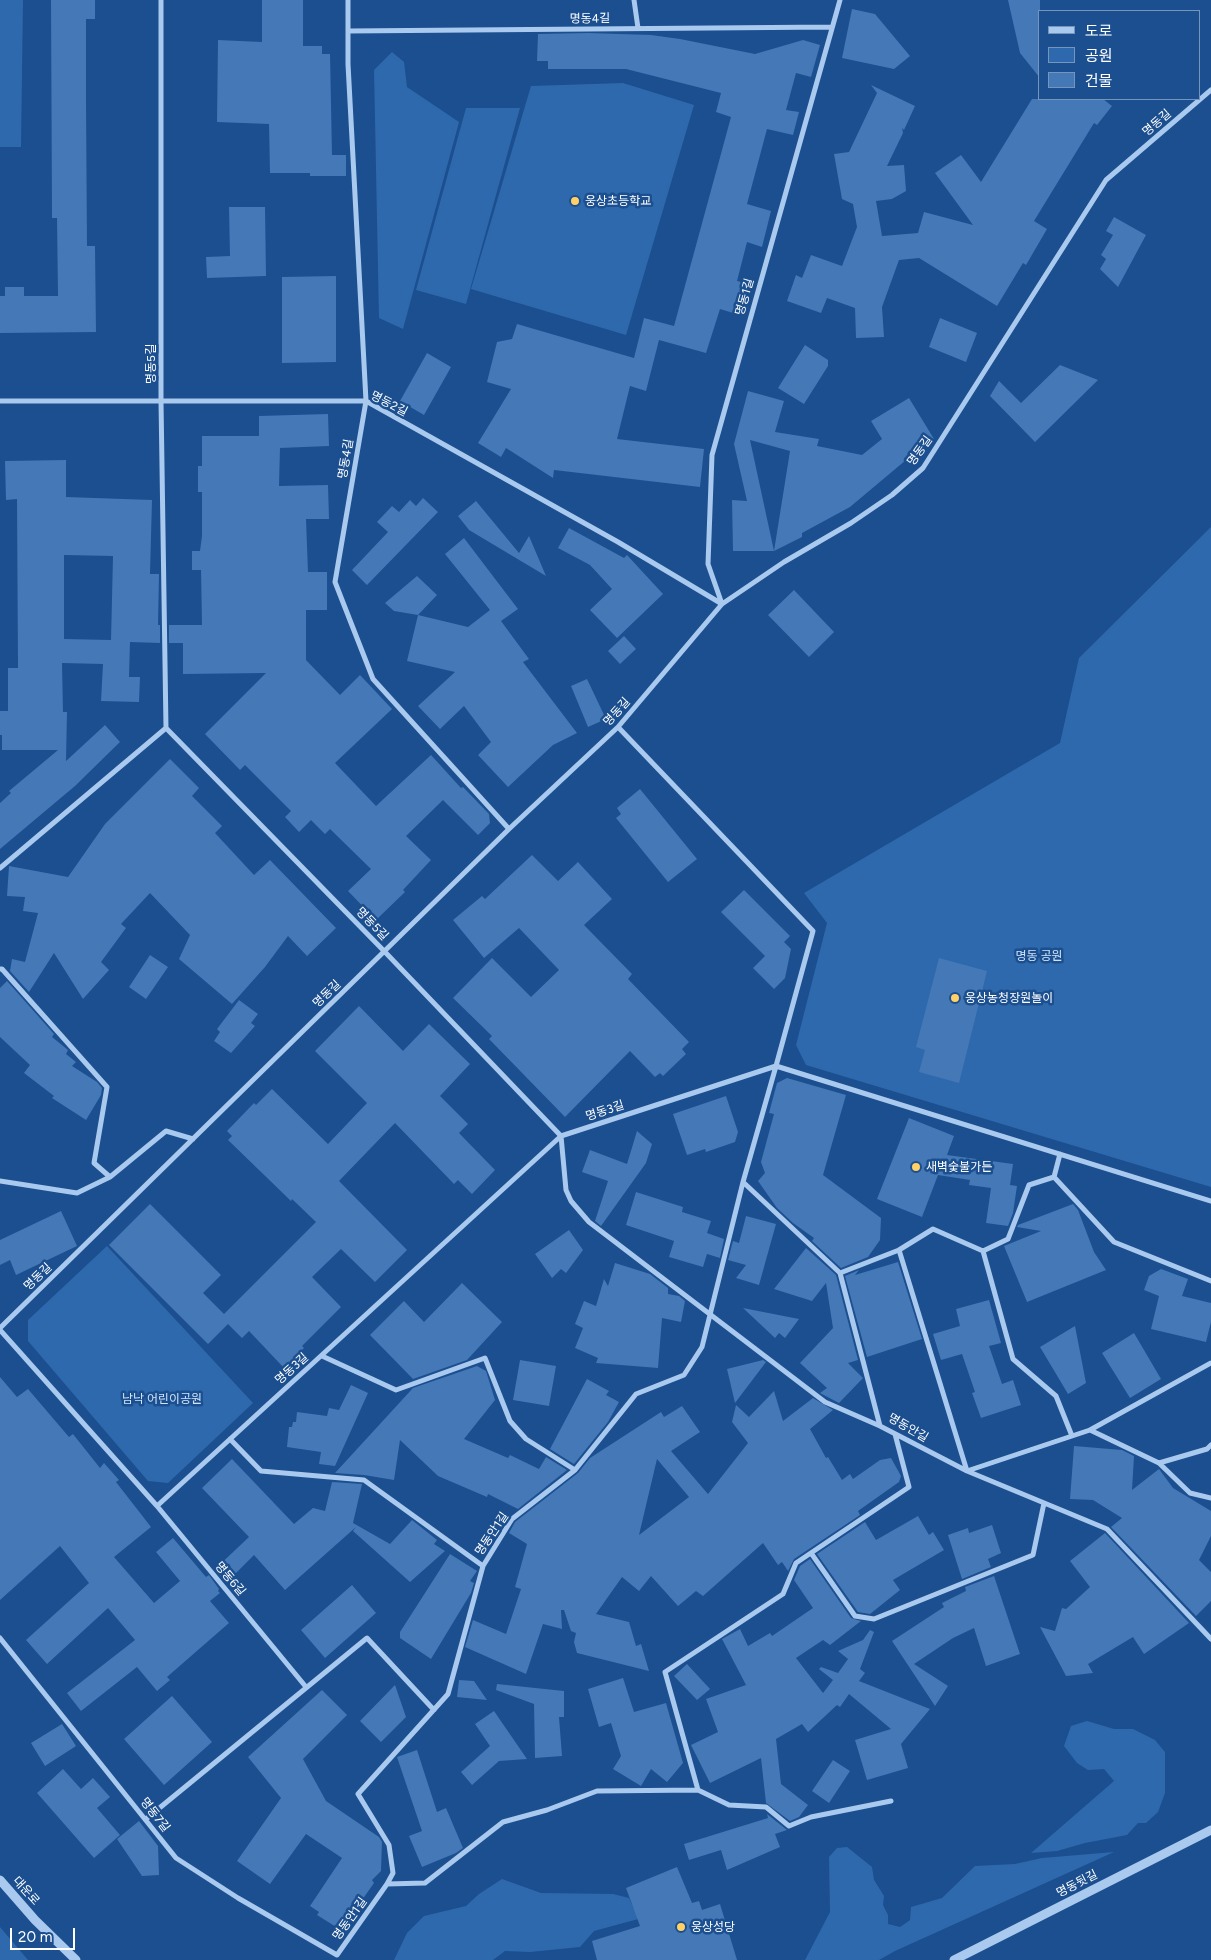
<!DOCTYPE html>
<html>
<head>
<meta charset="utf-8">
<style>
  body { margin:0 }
  #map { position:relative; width:1211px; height:1960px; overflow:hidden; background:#1b4f8f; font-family:Figtree,"Noto Sans KR",sans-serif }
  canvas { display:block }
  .legend { position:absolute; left:1038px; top:10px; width:162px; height:90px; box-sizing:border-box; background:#1b4f8f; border:1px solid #7695bc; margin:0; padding:6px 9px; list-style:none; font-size:15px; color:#fff }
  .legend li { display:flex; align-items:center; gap:10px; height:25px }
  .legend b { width:25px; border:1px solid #7695bc }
  .scale { position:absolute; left:10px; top:1928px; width:65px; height:22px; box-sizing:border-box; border:2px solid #fff; border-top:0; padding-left:6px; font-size:15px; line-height:18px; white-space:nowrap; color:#fff; -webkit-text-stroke:4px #1b4f8f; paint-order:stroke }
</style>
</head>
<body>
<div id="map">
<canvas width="1211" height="1960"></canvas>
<ul class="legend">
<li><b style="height:6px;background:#a9c9ee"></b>도로</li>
<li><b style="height:14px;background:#2e69ad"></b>공원</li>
<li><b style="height:14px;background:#4478b7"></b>건물</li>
</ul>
<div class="scale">20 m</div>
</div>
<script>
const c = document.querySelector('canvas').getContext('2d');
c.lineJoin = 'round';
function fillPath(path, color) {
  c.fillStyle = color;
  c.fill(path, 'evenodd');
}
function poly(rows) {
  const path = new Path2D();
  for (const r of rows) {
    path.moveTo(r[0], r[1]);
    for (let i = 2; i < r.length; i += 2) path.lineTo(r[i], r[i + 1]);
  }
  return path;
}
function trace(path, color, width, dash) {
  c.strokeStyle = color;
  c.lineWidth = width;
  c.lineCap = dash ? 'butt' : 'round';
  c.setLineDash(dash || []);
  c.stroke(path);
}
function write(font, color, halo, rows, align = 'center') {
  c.font = font + ' Figtree,"Noto Sans KR",sans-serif';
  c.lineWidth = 5;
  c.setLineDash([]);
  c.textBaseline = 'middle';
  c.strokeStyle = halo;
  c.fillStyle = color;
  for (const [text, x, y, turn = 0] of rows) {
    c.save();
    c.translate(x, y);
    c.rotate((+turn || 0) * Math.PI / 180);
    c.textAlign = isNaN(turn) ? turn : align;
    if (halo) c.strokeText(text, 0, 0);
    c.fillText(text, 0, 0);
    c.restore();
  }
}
fillPath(poly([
  [0,0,23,0,21,147,0,147],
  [392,52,404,62,407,87,459,122,403,329,379,318,374,70],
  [623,83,694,105,626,335,471,289,531,86],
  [466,108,520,108,466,304,416,290],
  [1211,527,1211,1187,806,1065,796,1045,827,923,804,893,1060,743,1079,658],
  [107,1246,253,1403,168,1483,148,1481,28,1341,28,1320],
  [1087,1721,1114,1729,1133,1729,1155,1740,1165,1752,1165,1793,1158,1812,1146,1823,1138,1823,1127,1835,1085,1843,1057,1851,1031,1853,1114,1781,1104,1769,1088,1770,1077,1763,1064,1746,1071,1726],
  [847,1847,872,1867,874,1880,884,1896,883,1905,888,1915,888,1924,900,1927,910,1920,911,1907,942,1898,975,1866,1015,1864,1042,1858,1114,1852,895,1951,879,1960,805,1960,830,1912,829,1857,837,1848],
  [502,1879,541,1893,613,1894,629,1898,634,1909,649,1904,653,1915,594,1931,580,1947,530,1952,505,1951,493,1960,394,1960,407,1933,424,1916,466,1906,479,1894],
  [0,1927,28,1960,0,1960]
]), '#2e69ad');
fillPath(poly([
  [51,0,95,0,95,19,86,19,86,98,87,246,95,246,96,332,0,333,0,296,5,296,5,287,24,287,24,296,58,296,57,218,52,218],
  [262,0,303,0,303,46,322,46,322,54,330,54,332,155,346,155,346,176,310,176,310,173,270,173,269,124,217,122,218,40,262,42],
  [1008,0,1040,0,1040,78,1020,53],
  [852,9,875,14,910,56,894,69,842,58],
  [588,33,651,35,680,39,755,54,803,40,820,45,811,77,796,73,786,110,799,112,793,135,767,129,747,204,771,211,762,247,747,242,737,281,750,284,743,316,720,309,706,353,659,340,646,391,630,386,617,439,704,449,700,487,554,470,553,478,506,448,501,457,478,443,511,389,487,382,497,342,512,339,517,324,634,358,644,318,674,326,731,117,716,112,721,93,626,69,548,69,548,61,537,61,538,34],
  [871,85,915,106,904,130,902,128,903,133,887,166,904,165,906,191,892,199,876,201,882,236,918,233,924,212,973,225,935,173,961,155,981,182,1032,99,1103,99,1112,106,1097,125,1094,123,1034,221,1047,229,1026,265,1023,263,997,306,919,258,899,260,882,307,884,337,856,338,855,308,827,298,821,313,787,301,796,275,802,278,811,255,842,266,857,227,853,204,842,199,834,154,849,152,877,93],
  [229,207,265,207,266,276,207,278,206,257,230,256],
  [1114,217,1146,235,1118,287,1100,269,1106,259,1101,255,1113,235,1106,231],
  [336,276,336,362,282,363,282,277],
  [940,318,977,333,966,362,929,347],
  [805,345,828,360,828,366,804,404,778,388],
  [427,353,451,367,424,415,400,401],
  [1060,365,1098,380,1035,442,990,396,999,381,1021,403],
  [748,391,784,401,775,432,819,439,817,446,862,455,882,439,871,421,909,398,934,439,904,458,906,460,850,507,802,533,802,537,774,551,790,451,750,440,774,551,733,551,732,500,747,501,734,444],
  [328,414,329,446,280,448,279,486,328,485,329,519,306,519,308,572,327,572,327,610,306,610,306,660,340,695,360,675,392,709,335,763,376,806,431,755,461,788,463,787,489,814,490,823,478,835,443,800,406,836,431,860,403,890,405,892,376,920,348,891,371,869,330,829,325,834,311,820,299,832,285,817,291,811,245,765,240,770,205,734,266,673,183,674,183,643,169,643,169,625,202,625,201,570,192,570,192,551,200,551,202,536,202,492,198,492,198,466,202,466,202,436,259,436,259,416],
  [66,460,66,497,152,500,150,574,159,574,158,625,160,625,160,643,130,642,129,677,140,677,139,702,101,701,103,664,62,663,63,712,67,712,66,761,105,725,120,742,75,786,0,849,0,803,11,793,9,791,58,750,2,750,2,735,0,735,0,711,8,711,8,668,18,668,17,499,6,500,5,461],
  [64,555,113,556,111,640,64,639],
  [423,498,438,512,367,585,352,570,388,532,377,522,392,506,399,512,410,500,416,506],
  [476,501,519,553,529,536,546,576,469,530,458,516],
  [569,528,624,558,627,555,663,594,617,638,590,610,612,589,590,565,558,548],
  [464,538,518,609,501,621,529,659,523,662,577,733,553,745,508,787,478,755,491,742,464,706,440,729,418,706,455,672,407,661,418,615,394,611,385,603,417,576,437,595,418,615,468,627,490,610,445,554],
  [794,590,834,632,809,657,768,615],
  [624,636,636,649,620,664,608,651],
  [587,679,606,719,588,727,571,686],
  [170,759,199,788,192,796,222,826,215,833,254,875,270,860,336,928,307,956,288,936,265,967,232,1004,179,959,190,935,150,893,121,924,126,928,101,962,109,970,83,999,54,953,29,992,10,971,12,959,25,962,38,913,23,911,25,897,7,896,9,866,68,877,105,824],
  [640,789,697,859,668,882,616,818,621,814,617,808],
  [532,855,558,881,578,862,612,899,584,925,632,974,628,979,689,1042,682,1049,686,1054,663,1076,660,1073,655,1077,630,1051,565,1117,489,1039,492,1036,453,998,492,958,531,997,559,970,519,928,484,958,453,920,482,896,485,899],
  [744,890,790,936,784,942,791,949,785,978,774,989,753,968,765,956,721,912],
  [150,955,168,967,146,999,129,987],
  [939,958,987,971,959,1083,919,1072,925,1050,916,1047],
  [7,981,54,1034,52,1037,68,1050,66,1054,76,1062,72,1066,97,1082,102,1088,101,1095,86,1120,52,1098,54,1096,24,1073,30,1065,0,1037,0,988],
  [239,1000,258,1014,251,1023,255,1026,231,1053,214,1041,220,1032,217,1029],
  [359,1006,403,1051,429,1024,470,1064,440,1096,468,1124,459,1133,495,1170,472,1194,458,1180,454,1184,395,1123,339,1181,407,1250,375,1282,341,1249,312,1277,341,1307,302,1346,304,1348,284,1368,249,1331,242,1338,228,1324,208,1344,109,1245,150,1204,221,1275,203,1293,224,1314,316,1222,292,1199,291,1201,228,1140,232,1136,227,1131,254,1103,256,1105,272,1089,328,1144,367,1103,315,1051],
  [787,1078,846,1095,823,1175,881,1218,880,1240,868,1257,841,1268,812,1241,814,1238,793,1223,777,1208,758,1181,765,1173,761,1162,774,1114,769,1113,777,1083],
  [726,1096,738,1132,735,1142,706,1152,705,1149,687,1155,673,1114],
  [909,1118,954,1136,947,1155,1013,1164,1010,1185,1017,1186,1013,1213,1008,1226,986,1223,991,1188,969,1185,970,1180,938,1175,922,1217,877,1199],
  [637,1131,652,1144,646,1163,601,1226,595,1221,608,1181,582,1172,590,1150,627,1164],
  [636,1192,683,1207,682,1212,711,1221,707,1233,724,1239,720,1258,707,1254,703,1267,669,1257,674,1241,626,1225],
  [1073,1204,1078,1210,1094,1252,1106,1270,1027,1302,1004,1246,1041,1231,1017,1227,1018,1225],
  [61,1211,77,1246,16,1275,10,1260,0,1265,0,1240],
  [746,1216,776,1224,759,1285,736,1278,746,1265,728,1260,733,1241,739,1243],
  [569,1230,583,1250,566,1273,561,1269,552,1278,535,1254],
  [806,1248,836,1275,858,1360,848,1363,863,1378,839,1403,820,1393,827,1388,800,1363,833,1328,826,1283,812,1301,774,1289],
  [898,1262,922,1339,867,1357,845,1276,859,1270,855,1275],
  [615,1263,650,1274,668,1288,668,1294,679,1296,685,1301,681,1322,662,1318,658,1368,596,1363,598,1358,575,1348,583,1328,575,1324,584,1301,596,1306,604,1279,608,1286],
  [1161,1269,1188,1279,1182,1296,1211,1303,1211,1322,1206,1342,1151,1329,1159,1296,1144,1290,1149,1276],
  [462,1283,502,1322,467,1360,413,1379,370,1335,404,1301,424,1322],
  [989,1300,1001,1343,989,1346,1002,1384,1013,1380,1021,1405,981,1418,972,1393,975,1392,962,1354,941,1360,933,1334,960,1326,956,1309],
  [743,1308,748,1309,799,1319,785,1338,779,1333,775,1338],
  [1075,1326,1086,1383,1068,1394,1040,1347],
  [1134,1333,1161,1379,1130,1398,1102,1353],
  [520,1360,556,1366,549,1406,513,1400],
  [763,1360,766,1362,735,1403,727,1369],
  [477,1366,486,1371,495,1400,464,1439,508,1458,510,1455,539,1469,546,1457,567,1470,518,1509,488,1494,487,1497,438,1476,400,1440,394,1480,364,1475,335,1473,413,1388],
  [0,1377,17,1397,28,1389,69,1437,73,1434,100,1468,104,1463,119,1480,116,1482,151,1527,114,1557,154,1603,180,1581,156,1552,173,1538,206,1577,209,1575,219,1589,218,1591,220,1593,210,1601,229,1623,167,1677,170,1680,157,1691,137,1667,81,1711,67,1693,135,1640,108,1608,47,1664,26,1640,89,1583,60,1546,0,1600],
  [587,1379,609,1391,606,1395,619,1402,608,1422,574,1464,550,1449],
  [351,1385,368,1393,335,1466,319,1464,321,1452,287,1447,289,1427,292,1427,293,1422,296,1422,297,1412,327,1416,329,1408,339,1410],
  [774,1391,783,1421,813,1398,833,1410,810,1429,826,1458,828,1457,842,1480,850,1474,853,1479,880,1460,891,1458,901,1476,899,1482,858,1511,860,1515,794,1559,788,1571,782,1562,778,1565,763,1543,703,1596,696,1591,678,1606,651,1576,639,1591,622,1577,596,1614,629,1622,636,1646,641,1644,649,1671,577,1653,574,1642,576,1633,571,1631,564,1610,561,1610,562,1629,543,1624,526,1674,465,1647,473,1620,506,1634,521,1589,515,1587,527,1544,509,1533,515,1522,578,1473,590,1458,661,1412,664,1417,682,1406,700,1432,671,1451,708,1494,748,1443,732,1422,736,1405,749,1417],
  [657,1459,689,1497,639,1535],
  [1074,1446,1122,1450,1134,1456,1132,1490,1159,1469,1173,1488,1211,1511,1211,1536,1199,1560,1211,1572,1211,1601,1196,1616,1111,1527,1122,1518,1093,1500,1070,1499],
  [232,1459,294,1524,313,1508,325,1511,332,1482,362,1484,353,1523,390,1544,412,1520,437,1540,434,1544,445,1551,410,1582,353,1531,356,1527,285,1590,254,1555,226,1583,215,1569,249,1537,202,1488],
  [918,1516,929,1535,933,1532,944,1550,893,1580,900,1590,870,1614,858,1612,817,1554,865,1522,876,1540],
  [992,1525,1001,1553,988,1559,991,1567,962,1579,948,1535,968,1528,969,1533],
  [1105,1533,1189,1623,1144,1654,1133,1637,1088,1664,1093,1673,1066,1676,1040,1627,1055,1631,1062,1608,1066,1609,1090,1587,1070,1561],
  [450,1554,477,1571,470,1581,474,1583,471,1593,431,1659,400,1638,400,1632],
  [810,1559,851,1618,861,1621,830,1645,823,1640,796,1658,823,1693,833,1680,819,1669,821,1667,838,1673,848,1659,838,1651,863,1640,870,1630,874,1632,860,1669,865,1673,859,1681,930,1709,901,1744,908,1768,867,1780,855,1740,891,1729,849,1694,840,1707,837,1705,808,1732,802,1724,776,1739,781,1784,808,1805,799,1817,790,1821,766,1803,761,1758,710,1783,691,1745,718,1732,706,1699,746,1685,722,1639,740,1629,748,1646,770,1633,772,1636,813,1608,794,1580,800,1566],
  [994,1576,1020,1654,986,1666,974,1628,953,1638,914,1664,948,1686,935,1706,892,1641,944,1607,942,1603,966,1591,965,1587],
  [352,1585,376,1613,325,1658,301,1630],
  [687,1664,710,1689,697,1700,674,1676],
  [623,1678,634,1712,666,1703,683,1763,667,1782,651,1769,641,1786,613,1769,621,1756,611,1723,599,1727,588,1689],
  [459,1680,474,1681,487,1700,457,1697],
  [497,1684,564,1691,564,1717,559,1717,562,1756,535,1758,534,1704,496,1690],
  [395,1685,406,1717,381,1742,360,1721],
  [322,1690,347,1715,303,1759,326,1801,379,1837,382,1842,381,1871,372,1880,374,1883,341,1930,317,1915,319,1912,310,1906,342,1858,306,1834,270,1884,237,1861,281,1798,248,1757],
  [172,1696,212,1742,164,1785,124,1739],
  [494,1711,527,1759,499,1761,472,1785,461,1772,490,1746,475,1724],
  [62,1724,76,1746,45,1766,31,1743],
  [417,1750,437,1812,446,1808,463,1848,456,1853,422,1867,409,1836,422,1831,397,1757],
  [833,1760,850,1771,829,1803,812,1791],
  [63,1769,81,1789,93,1778,110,1797,97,1808,120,1835,94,1858,37,1793],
  [767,1814,787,1830,775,1834,780,1847,727,1870,721,1850,689,1860,684,1844,768,1818],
  [139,1821,158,1846,159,1875,142,1876,117,1839],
  [677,1867,692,1903,699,1901,702,1910,720,1904,737,1960,597,1960,592,1941,640,1926,626,1888]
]), '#4478b7');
trace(poly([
  [161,0,161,401,166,728,385,952,561,1136,566,1190,571,1201,589,1222,825,1402,880,1426],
  [348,0,348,64,366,401,335,582,373,679,509,829],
  [634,0,638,28],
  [348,31,831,27],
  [0,401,366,401,618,542,722,604],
  [722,604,708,564,712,455,840,0],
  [0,868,166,728],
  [0,969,2,969,107,1087,94,1163,110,1177,166,1131,193,1139],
  [1054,1177,1060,1154],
  [0,1181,77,1193,110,1177],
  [1211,1201,776,1066,743,1182,840,1273,880,1426,967,1471,1107,1529,1211,1639],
  [899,1250,933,1229,983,1251],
  [840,1273,899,1250,967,1471,1090,1430,1159,1463,1207,1449,1211,1445],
  [0,1328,509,829,618,727,722,604,784,562,851,523,892,495,923,468,1106,180,1211,90],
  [0,1330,157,1506,306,1687],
  [322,1356,396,1390,485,1358,510,1421,526,1439,575,1470],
  [1090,1430,1211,1363],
  [1072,1436,1056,1396,1013,1359,983,1251,1008,1239,1029,1185,1054,1177,1114,1242,1211,1281],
  [230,1439,261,1471,364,1480,483,1566],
  [1159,1463,1190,1493,1211,1498],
  [157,1506,561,1136,776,1066,813,931,618,727],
  [811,1553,855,1616,874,1619,1033,1555,1044,1503],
  [0,1638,176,1858,238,1898,337,1955,387,1884,393,1873,389,1845,358,1794,448,1694,483,1566,512,1519,575,1470,636,1394,684,1375,702,1347,743,1182],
  [891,1801,811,1817,789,1826,766,1807,729,1805,698,1790,665,1672,783,1594,796,1563,909,1487,895,1434],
  [146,1819,367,1638,434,1710],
  [387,1884,425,1883,503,1822,547,1810,597,1791,698,1790]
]), '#a9c9ee', 5);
trace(poly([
  [0,1880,35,1920,76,1960],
  [954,1960,1211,1830]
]), '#a9c9ee', 9);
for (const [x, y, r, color] of [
  [575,201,5,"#ffd166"],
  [955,998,5,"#ffd166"],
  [916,1167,5,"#ffd166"],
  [681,1927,5,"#ffd166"]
]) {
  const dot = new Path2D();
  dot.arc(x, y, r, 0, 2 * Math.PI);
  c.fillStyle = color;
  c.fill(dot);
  trace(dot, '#1b4f8f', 2);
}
write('12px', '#fff', '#1b4f8f', [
  ["명동4길",590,19,-1],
  ["명동길",1157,123,-41],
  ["명동1길",745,297,-74],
  ["명동5길",151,364,-90],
  ["명동2길",389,404,27],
  ["명동길",920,451,-54],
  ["명동4길",346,459,-80],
  ["명동길",617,712,-48],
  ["명동5길",372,924,46],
  ["명동길",327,994,-44],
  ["명동3길",605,1111,-18],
  ["명동길",38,1277,-44],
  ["명동3길",292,1369,-42],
  ["명동안길",908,1428,30],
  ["명동안1길",492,1534,-56],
  ["명동6길",230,1579,50],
  ["명동7길",155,1815,52],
  ["명동뒷길",1077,1884,-27],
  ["대운로",26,1891,48],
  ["명동안1길",350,1919,-54]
]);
write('12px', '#fff', '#1b4f8f', [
  ["웅상초등학교",585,201],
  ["웅상농청장원놀이",965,998],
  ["새벽숯불가든",926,1167],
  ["웅상성당",691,1927]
], 'left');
write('12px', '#cfe3fa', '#1b4f8f', [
  ["명동 공원",1039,956],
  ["남낙 어린이공원",162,1399]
]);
</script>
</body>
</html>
